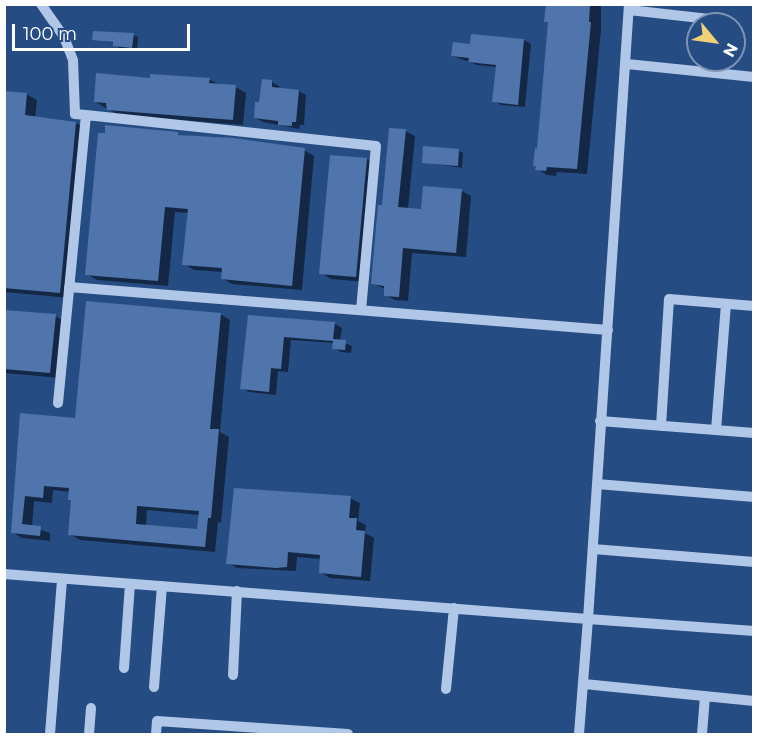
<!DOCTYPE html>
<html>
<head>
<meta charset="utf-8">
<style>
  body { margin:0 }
  #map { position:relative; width:758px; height:739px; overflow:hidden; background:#264c84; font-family:Montserrat,sans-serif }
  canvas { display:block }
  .frame { position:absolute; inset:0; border:6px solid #fff; pointer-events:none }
  .north { position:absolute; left:686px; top:12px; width:60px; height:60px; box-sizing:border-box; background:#264c84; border:2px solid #7d94b5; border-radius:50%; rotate:119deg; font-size:16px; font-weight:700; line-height:24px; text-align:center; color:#fff }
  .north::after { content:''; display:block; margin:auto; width:21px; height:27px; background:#f0d175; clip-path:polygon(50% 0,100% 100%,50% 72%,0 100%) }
  .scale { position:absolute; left:12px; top:24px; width:178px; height:27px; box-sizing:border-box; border:3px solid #fff; border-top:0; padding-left:8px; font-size:18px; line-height:21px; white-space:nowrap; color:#fff; -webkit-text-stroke:4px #264c84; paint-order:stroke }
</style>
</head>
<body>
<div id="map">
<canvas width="758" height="739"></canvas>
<div class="frame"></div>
<div class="north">N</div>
<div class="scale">100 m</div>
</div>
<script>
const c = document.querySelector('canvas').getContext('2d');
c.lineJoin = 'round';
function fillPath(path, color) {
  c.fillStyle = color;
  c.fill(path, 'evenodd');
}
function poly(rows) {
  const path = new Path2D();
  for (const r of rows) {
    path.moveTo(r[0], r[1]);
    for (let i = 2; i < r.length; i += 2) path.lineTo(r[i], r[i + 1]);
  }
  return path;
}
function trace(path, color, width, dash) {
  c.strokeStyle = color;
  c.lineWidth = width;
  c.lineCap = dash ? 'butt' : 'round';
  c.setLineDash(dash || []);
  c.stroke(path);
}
fillPath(poly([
  [547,4,601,4,601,30,587,174,557,172,556,176,547,175,537,169,549,23,546,21],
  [133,35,138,37,137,50,119,48,115,43,93,39],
  [524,40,531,44,525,107,501,105,494,101,497,67,477,65,453,56,471,45],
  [151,79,209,79,220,85,236,87,246,93,243,125,119,115,95,102],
  [272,82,279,86,279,89,299,91,306,95,304,125,300,125,299,129,263,122,255,118],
  [4,92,26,94,37,100,35,118,76,123,86,129,70,298,4,292],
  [107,126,304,150,314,156,302,290,232,284,222,278,223,272,194,270,184,264,189,213,175,212,168,286,97,280,87,274],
  [405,131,415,136,408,209,422,210,462,191,471,196,466,257,412,253,408,301,395,300,385,295,386,289,373,284,384,207],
  [459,151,463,153,462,168,423,162],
  [367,159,377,165,366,282,331,279,321,273],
  [4,311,55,316,66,322,60,378,4,373],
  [220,314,230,320,220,432,229,437,221,523,218,522,215,552,80,540,70,534,73,501,70,492,53,490,52,503,34,501,32,527,50,533,50,541,22,538,12,532,21,415,77,419],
  [147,510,200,515,199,531,146,526],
  [249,317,335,324,342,328,340,341,352,346,351,353,341,352,334,348,334,343,291,340,288,372,278,371,276,395,249,392,242,388],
  [350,498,360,503,358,521,366,525,365,533,374,538,370,581,330,578,320,572,321,559,297,557,296,571,237,568,228,563]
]), '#0007');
fillPath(poly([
  [546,4,590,4,589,22,591,22,577,169,547,167,546,171,535,170,536,166,533,166,535,148,537,149,548,22,544,22],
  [93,31,134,33,132,48,113,46,113,42,92,40],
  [471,34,524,39,518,105,492,102,496,65,468,62,469,58,451,56,453,42,470,44],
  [96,73,150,78,150,74,210,78,209,83,236,85,233,120,107,110,106,103,94,102],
  [262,79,272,80,272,87,299,90,296,122,292,122,292,126,278,125,278,121,254,118,255,102,259,102],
  [4,91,27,93,25,115,76,122,60,293,4,288],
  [105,125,178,132,178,135,233,138,305,148,292,286,221,279,222,268,182,265,188,209,165,207,158,281,85,275,98,133,105,133],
  [389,128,406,129,398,207,421,209,423,186,462,189,456,253,403,248,399,297,384,296,384,286,371,284,378,205,382,205],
  [423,146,459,149,458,166,422,163],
  [330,155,367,158,356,277,319,274],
  [86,301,221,313,210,429,219,429,211,518,208,518,205,547,68,535,71,500,68,500,69,488,44,486,43,498,25,496,22,524,41,526,40,536,11,533,20,413,75,418],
  [137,506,199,511,197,529,136,524],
  [4,310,56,314,50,373,4,369],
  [248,315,335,322,333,339,346,340,345,350,332,349,333,341,284,337,281,369,271,368,269,392,240,389],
  [234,488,351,496,349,518,357,518,356,530,365,531,361,577,319,573,320,555,288,552,287,567,276,568,226,564]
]), '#4f75ac');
trace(poly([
  [41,4,64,37,73,60,75,114,86,115],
  [629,4,588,619,754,631],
  [629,10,727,21],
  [627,64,754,77],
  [69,287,608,330],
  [58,403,86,115,376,146,361,310],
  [600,421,754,433],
  [661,426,669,299,754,306],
  [716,430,726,304],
  [597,484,754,497],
  [593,549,754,562],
  [4,574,588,619,579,734],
  [124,668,130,584],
  [233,675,237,591],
  [584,684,754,701],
  [154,687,162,586],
  [446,689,454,608],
  [50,734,62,580],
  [89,734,91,708],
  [156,734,157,721,348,734],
  [702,734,705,696]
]), '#b0c7e7', 10);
</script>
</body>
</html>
